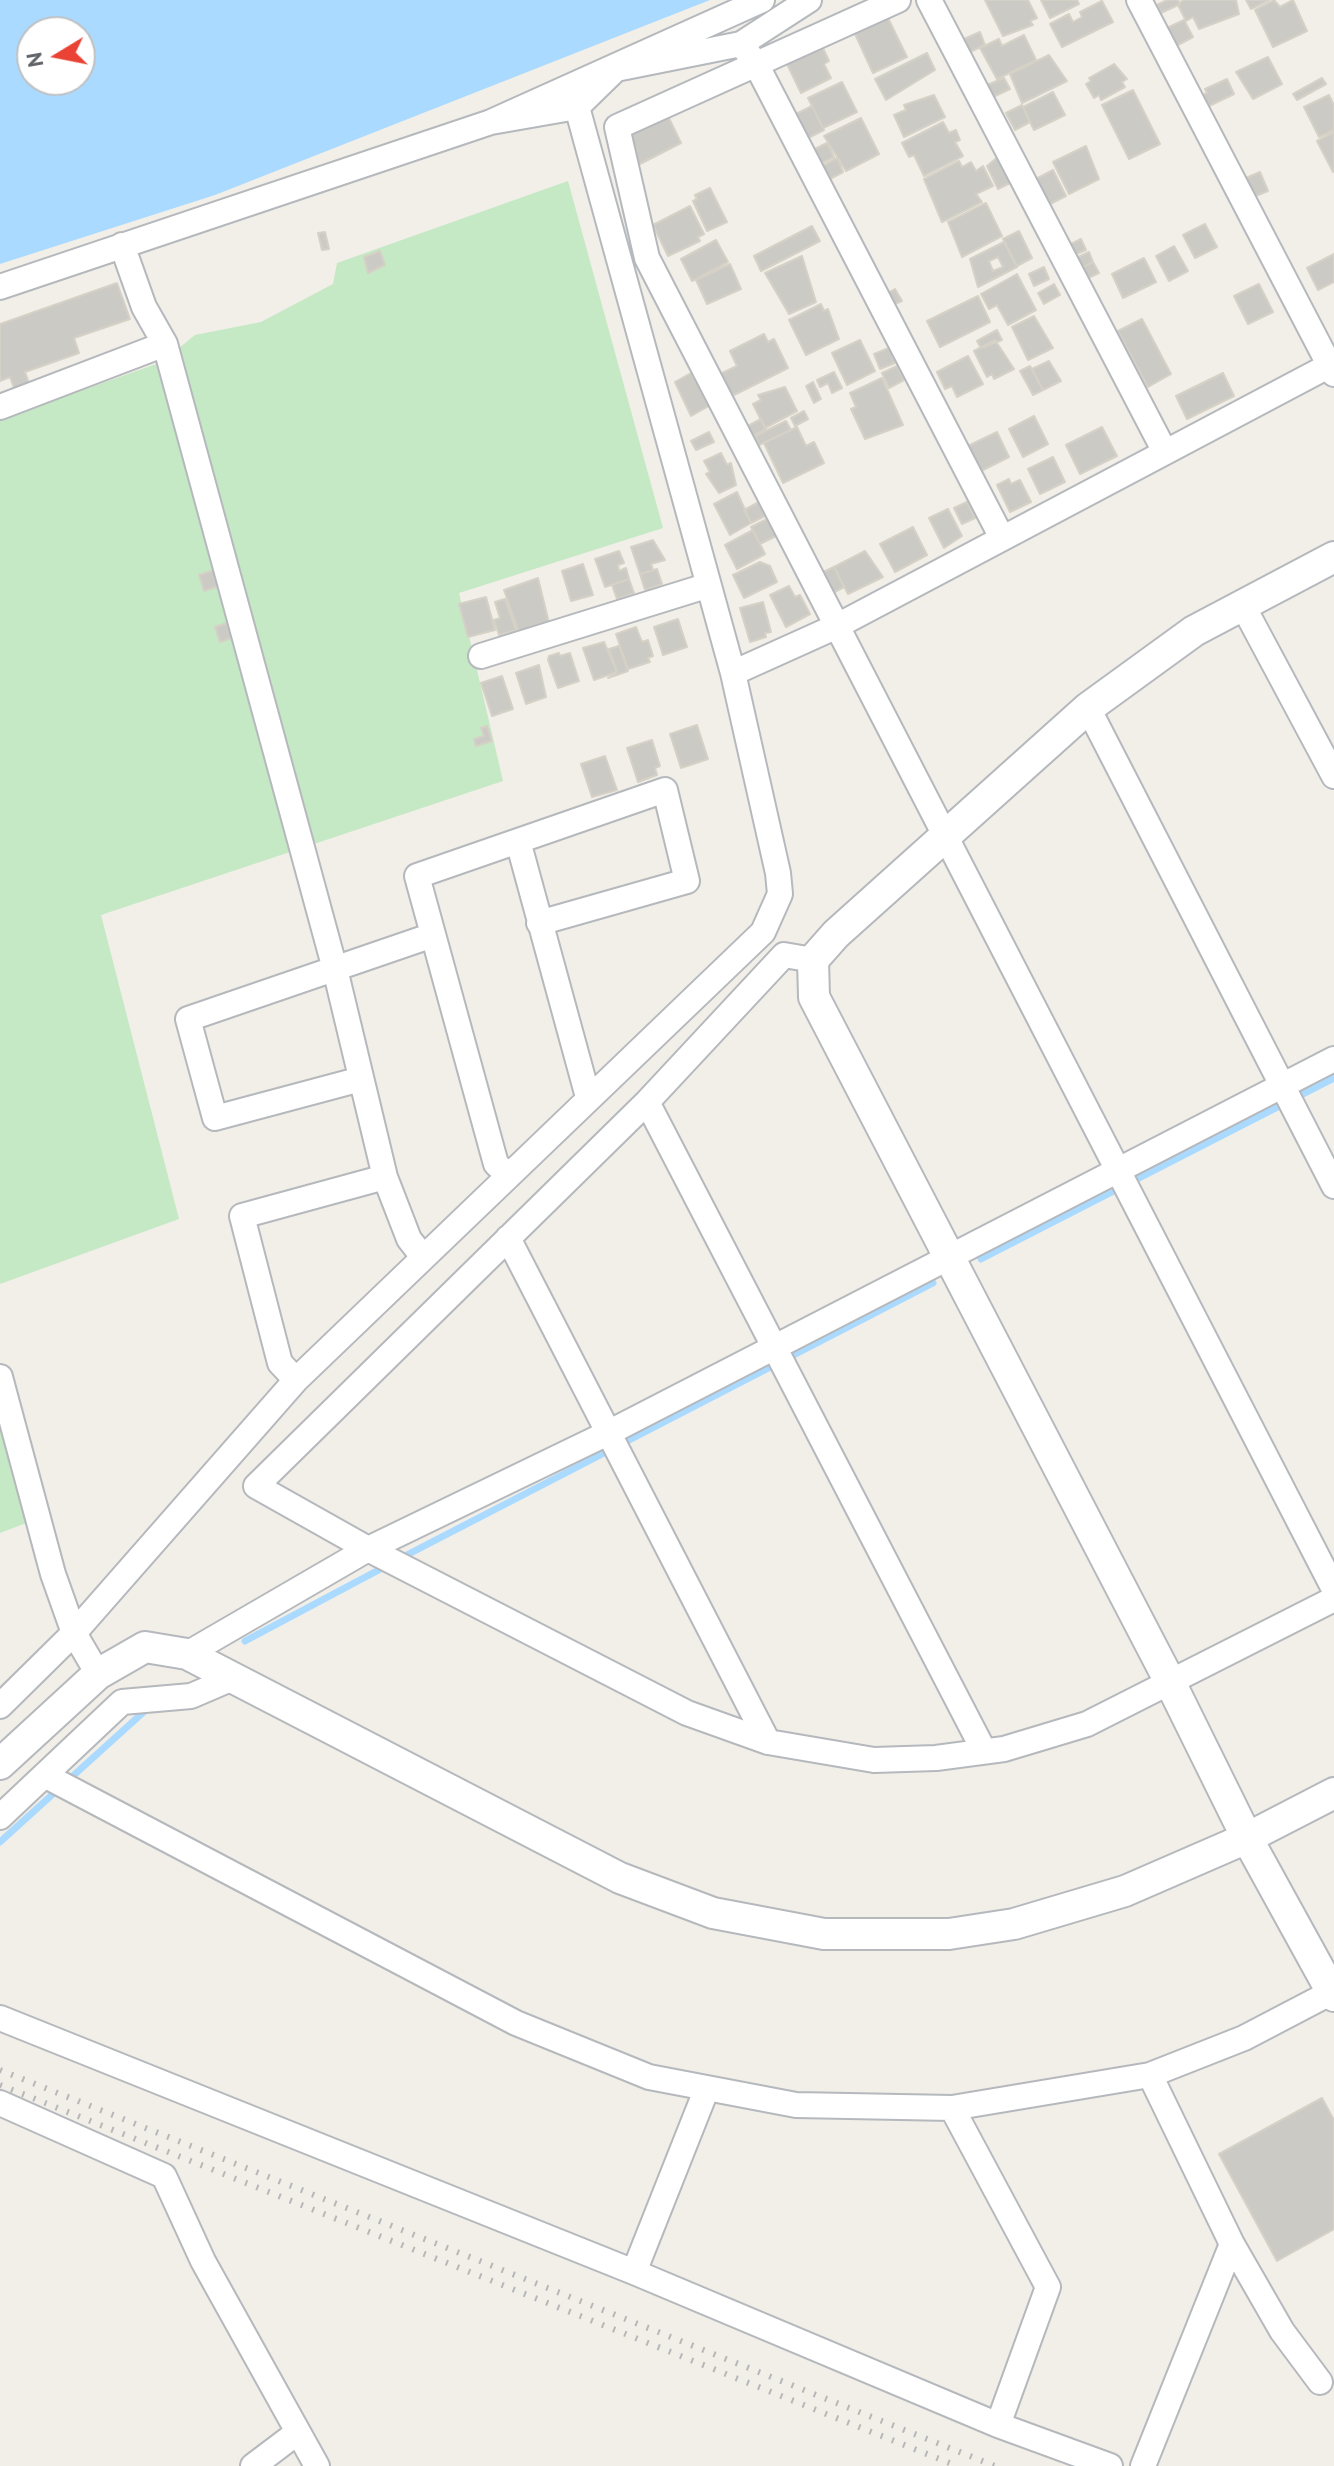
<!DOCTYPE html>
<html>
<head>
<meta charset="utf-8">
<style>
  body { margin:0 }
  #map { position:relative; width:1334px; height:2466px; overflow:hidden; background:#f1efe8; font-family:"PT Sans",sans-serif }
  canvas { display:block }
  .north { position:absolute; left:16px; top:16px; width:80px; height:80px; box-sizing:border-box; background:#fff; border:2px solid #bfc1c3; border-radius:50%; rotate:260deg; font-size:22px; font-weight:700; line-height:32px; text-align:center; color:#5f6368 }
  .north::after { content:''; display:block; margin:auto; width:28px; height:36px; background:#ea4335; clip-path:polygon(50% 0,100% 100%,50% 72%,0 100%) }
</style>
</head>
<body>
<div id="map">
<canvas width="1334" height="2466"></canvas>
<div class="north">N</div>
</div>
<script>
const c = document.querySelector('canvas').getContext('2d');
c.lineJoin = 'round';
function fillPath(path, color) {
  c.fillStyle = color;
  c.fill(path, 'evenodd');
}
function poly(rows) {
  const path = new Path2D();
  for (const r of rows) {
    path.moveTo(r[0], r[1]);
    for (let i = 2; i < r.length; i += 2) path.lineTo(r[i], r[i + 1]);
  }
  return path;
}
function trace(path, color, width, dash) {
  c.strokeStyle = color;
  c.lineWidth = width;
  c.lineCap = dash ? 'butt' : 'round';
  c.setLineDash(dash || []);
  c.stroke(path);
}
fillPath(poly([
  [568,181,663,528,459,593,503,781,101,915,179,1219,0,1284,0,419,162,362,195,335,261,322,333,284,337,263],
  [0,1412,29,1522,0,1533]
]), '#c5e8c5');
fillPath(poly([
  [0,0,710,0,215,195,0,264],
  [80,32,80,80,32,80,32,32]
]), '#aadaff');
trace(poly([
  [981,1259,1334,1078],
  [399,1559,933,1283],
  [245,1641,388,1565],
  [0,1842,148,1708]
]), '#aadaff', 7);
const building = poly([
  [985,0,1028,0,1037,18,1030,21,1033,25,1003,36,985,0],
  [1041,0,1077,0,1079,4,1050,18,1041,0],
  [1167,0,1178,0,1180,4,1161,13,1157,5,1167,0],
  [1183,0,1236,0,1239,14,1199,29,1193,17,1186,21,1178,5,1183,0],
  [1246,0,1269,0,1251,9,1246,0],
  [1274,0,1280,7,1293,0,1307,31,1273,47,1255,10,1274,0],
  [1102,1,1113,22,1062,47,1050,24,1069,14,1073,22,1082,17,1080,12,1102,1],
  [888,18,907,57,873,73,855,34,888,18],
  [1184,20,1193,37,1176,46,1167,28,1184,20],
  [980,32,985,45,970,52,964,39,980,32],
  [1024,35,1036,60,997,79,980,48,999,39,1002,46,1024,35],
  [821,44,829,61,824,64,831,78,801,93,786,62,821,44],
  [927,53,935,70,886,100,875,79,927,53],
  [1049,55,1067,81,1022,103,1010,74,1049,55],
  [1268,57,1282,84,1253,99,1236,72,1268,57],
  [1114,64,1127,79,1122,82,1125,87,1101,100,1099,95,1094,98,1086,84,1091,81,1089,78,1114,64],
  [1004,78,1010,89,993,97,987,85,1004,78],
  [1322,78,1326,84,1297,100,1293,94,1322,78],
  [1227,79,1234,94,1209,106,1203,95,1207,93,1205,89,1227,79],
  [842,82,857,112,823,128,808,98,842,82],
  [1133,90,1160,144,1129,159,1102,105,1133,90],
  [1053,92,1065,115,1034,130,1023,107,1053,92],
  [934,95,945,117,904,137,894,115,906,110,904,105,934,95],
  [1329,95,1334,105,1334,130,1319,137,1304,107,1329,95],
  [1022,105,1030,122,1015,130,1006,113,1022,105],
  [812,106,824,130,808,138,796,114,812,106],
  [666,112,681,143,638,165,632,154,637,151,630,136,635,133,633,129,666,112],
  [861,118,879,154,846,171,824,136,861,118],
  [943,122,949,133,956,130,960,140,955,142,963,156,924,176,914,155,909,157,902,143,943,122],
  [1334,132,1334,171,1333,172,1317,141,1334,132],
  [827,143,834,157,820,164,813,150,827,143],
  [1086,146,1099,179,1069,194,1053,162,1086,146],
  [999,156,1012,182,998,189,987,166,999,156],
  [837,158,843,172,828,180,822,166,837,158],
  [959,161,962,167,971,162,976,171,983,166,993,186,976,194,982,202,942,222,924,179,959,161],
  [1053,170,1066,196,1048,205,1036,179,1053,170],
  [1260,172,1268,191,1253,197,1246,178,1260,172],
  [710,188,727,222,707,231,693,201,697,199,695,195,710,188],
  [986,203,1002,236,962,257,948,222,986,203],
  [690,206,704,234,698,237,700,241,668,256,653,225,690,206],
  [1205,224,1217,247,1195,258,1183,235,1205,224],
  [812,226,820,241,761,271,754,256,812,226],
  [1019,231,1032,258,1017,266,1003,239,1019,231],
  [325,232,329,249,322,250,318,233,325,232],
  [1081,239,1086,250,1074,255,1069,245,1081,239],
  [716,240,728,262,692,281,681,259,716,240],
  [1004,242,1017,267,978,287,970,259,1004,242],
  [998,257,1003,267,993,271,989,261,998,257],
  [1174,246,1188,271,1169,281,1156,256,1174,246],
  [380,251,385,265,368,273,364,257,380,251],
  [1089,252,1093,262,1081,268,1076,258,1089,252],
  [1334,254,1334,282,1318,290,1307,268,1334,254],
  [802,256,816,302,789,314,765,273,802,256],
  [1144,258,1156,282,1123,298,1112,274,1144,258],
  [1093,262,1099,273,1086,279,1081,268,1093,262],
  [730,264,741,289,707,304,696,280,730,264],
  [1044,267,1049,279,1034,286,1029,274,1044,267],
  [1017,274,1036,310,1008,325,997,305,989,309,981,294,1017,274],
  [117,283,130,319,74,338,79,353,25,372,29,383,14,388,10,377,0,381,0,324,117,283],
  [1054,284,1060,295,1044,304,1038,293,1054,284],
  [1259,284,1273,312,1248,324,1234,296,1259,284],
  [895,289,902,301,892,305,886,294,895,289],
  [978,296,990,322,940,347,927,321,978,296],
  [821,304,824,311,828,309,839,339,806,355,789,320,821,304],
  [1034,316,1053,348,1028,360,1012,327,1034,316],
  [1142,319,1171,374,1148,387,1118,331,1142,319],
  [997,330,1002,340,981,348,977,341,997,330],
  [764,334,768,342,774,339,788,368,732,396,720,374,737,366,730,351,764,334],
  [860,340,875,371,847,385,832,353,860,340],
  [995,340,1014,369,994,379,992,374,987,377,974,351,995,340],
  [889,348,895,363,880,369,874,354,889,348],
  [968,356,983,384,957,397,952,386,945,389,937,372,968,356],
  [1049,361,1061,381,1043,390,1032,369,1049,361],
  [897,366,904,380,889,388,882,373,897,366],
  [1030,366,1043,390,1033,395,1020,371,1030,366],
  [834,372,842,388,832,393,828,383,820,387,817,380,834,372],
  [691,373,709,406,691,416,675,382,691,373],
  [1223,373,1234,396,1187,419,1176,396,1223,373],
  [882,378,903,425,865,439,851,409,856,407,850,393,882,378],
  [813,382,821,399,814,403,806,386,813,382],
  [785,387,797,411,765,428,753,404,761,400,758,395,785,387],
  [804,411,808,419,795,426,791,418,804,411],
  [1034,416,1048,444,1023,457,1009,429,1034,416],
  [761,419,766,429,751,437,746,427,761,419],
  [786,421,791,430,759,445,755,436,786,421],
  [797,427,806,446,814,442,824,463,783,483,764,443,797,427],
  [1102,427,1117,456,1080,474,1066,445,1102,427],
  [709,432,714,442,696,450,691,441,709,432],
  [997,432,1009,457,981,471,968,446,997,432],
  [721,453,727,465,731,463,736,485,719,493,706,474,710,472,704,461,721,453],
  [1053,457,1065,482,1040,494,1028,469,1053,457],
  [1009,479,1011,484,1020,480,1031,502,1010,512,997,485,1009,479],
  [737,492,751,523,730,535,714,504,737,492],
  [759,502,765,516,751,523,744,510,759,502],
  [967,502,975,518,962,524,954,508,967,502],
  [948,509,962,536,944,548,929,518,948,509],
  [767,519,776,536,760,544,751,527,767,519],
  [913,527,927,555,895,572,880,544,913,527],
  [753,530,765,554,737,569,725,545,753,530],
  [653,540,665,560,651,564,653,570,640,574,631,547,653,540],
  [619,551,624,563,618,565,619,571,626,568,629,579,605,587,595,559,619,551],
  [865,551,883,577,848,594,834,567,865,551],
  [760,562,770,566,777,582,744,598,733,575,760,562],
  [583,564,593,595,571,601,562,571,583,564],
  [834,567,844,587,831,594,821,573,834,567],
  [657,569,662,584,645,590,640,574,657,569],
  [214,570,219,586,204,591,199,575,214,570],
  [538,578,549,623,519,633,504,590,538,578],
  [629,579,634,593,617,599,612,585,629,579],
  [789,586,795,597,800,595,810,614,786,627,770,595,789,586],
  [486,597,495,630,468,637,459,604,486,597],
  [505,599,516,630,499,635,494,620,500,618,495,602,505,599],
  [763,602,771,632,765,633,766,637,750,642,740,608,763,602],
  [678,619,687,647,663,655,654,627,678,619],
  [227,623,232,638,220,642,215,627,227,623],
  [636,627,642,642,648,640,653,656,648,658,650,662,628,669,616,634,636,627],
  [604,642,617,672,594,680,583,648,604,642],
  [619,646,628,671,608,678,617,672,609,649,619,646],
  [559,653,560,656,570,653,579,681,558,688,548,660,549,656,559,653],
  [539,665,546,697,526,704,516,673,539,665],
  [502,676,513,709,492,716,481,683,502,676],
  [697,725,708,759,681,768,670,734,697,725],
  [487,726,492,741,476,746,474,739,484,736,481,728,487,726],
  [652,740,660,766,655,768,657,775,638,782,627,748,652,740],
  [605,756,617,790,592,797,581,764,605,756],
  [1322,2098,1334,2120,1334,2229,1277,2261,1219,2154,1322,2098]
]);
fillPath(building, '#cccac5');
trace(building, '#d6d1c6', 2);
const minor = poly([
  [898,0,617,127,647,258,1334,1589],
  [929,0,1165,452],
  [1139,0,1334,374],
  [741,44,809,0],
  [577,107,616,69,741,44,755,62,1001,536],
  [122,245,144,307,165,344,335,969,385,1177,409,1239,423,1257],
  [0,287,491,122,762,0],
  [0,407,165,344],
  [1242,604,1334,776],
  [481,656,706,586],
  [733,673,835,627,1334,363],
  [1088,708,1334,1186],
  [518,841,588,1097],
  [813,960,784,955,647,1102,256,1486,368,1549,687,1713,768,1742,874,1760,936,1758,1004,1749,1087,1724,1334,1599],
  [361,1079,215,1118,188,1019,433,935],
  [647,1102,984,1751],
  [508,1175,496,1164,417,876,665,790,687,881,539,923],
  [508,1238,768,1742],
  [0,1377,53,1574,74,1633,98,1674],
  [296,1380,280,1363,242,1216,385,1177],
  [187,1654,368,1549,610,1432,1334,1059],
  [0,1706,74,1633,296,1380,763,932,780,894,778,873,733,673,577,107,491,122],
  [46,1776,516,2023,649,2077,796,2105,952,2108,1150,2075,1244,2038,1334,1991],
  [0,1817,122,1702,191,1696,233,1678],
  [0,2018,634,2272,998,2425,1110,2466],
  [1150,2075,1232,2244,1282,2331,1320,2382],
  [0,2103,164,2176,203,2261,317,2466],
  [952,2108,1048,2287,998,2425],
  [634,2272,707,2088],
  [253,2466,298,2432],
  [1143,2466,1232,2244]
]);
const tertiary = poly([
  [1334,557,1194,631,1088,708,836,934,813,960,814,997,1169,1680,1247,1838,1334,1996],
  [0,1764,98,1674,145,1647,187,1654,620,1878,713,1913,824,1934,949,1934,1014,1924,1125,1891,1247,1838,1334,1793]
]);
trace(minor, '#b5b8bc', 28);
trace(tertiary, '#b5b8bc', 34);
trace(minor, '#fff', 24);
trace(tertiary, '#fff', 30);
trace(poly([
  [0,2070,995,2466],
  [0,2085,957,2466]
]), '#b6b7b8', 6, [2, 10]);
</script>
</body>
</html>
